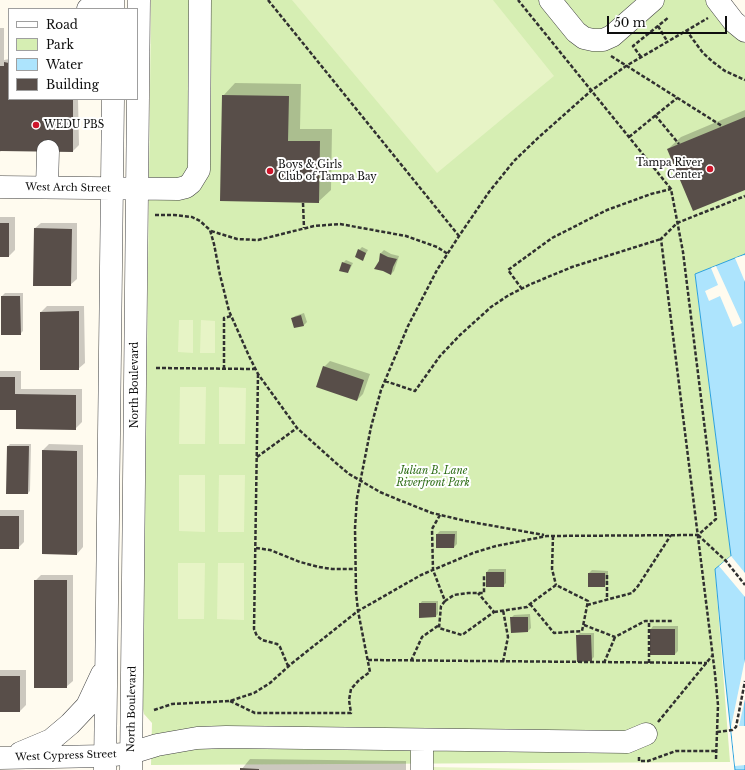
<!DOCTYPE html>
<html>
<head>
<meta charset="utf-8">
<style>
  body { margin:0 }
  #map { position:relative; width:745px; height:770px; overflow:hidden; background:#fffbef; font-family:"Libre Baskerville",serif }
  canvas { display:block }
  .legend { position:absolute; left:8px; top:8px; width:130px; height:92px; box-sizing:border-box; background:#fff; border:1px solid #9f9f9f; margin:0; padding:5px 7px; list-style:none; font-size:12px; color:#0e0e0e }
  .legend li { display:flex; align-items:center; gap:8px; height:20px }
  .legend b { width:20px; border:1px solid #9f9f9f }
  .scale { position:absolute; left:607px; top:16px; width:120px; height:18px; box-sizing:border-box; border:2px solid #0e0e0e; border-top:0; padding-left:5px; font-size:12px; line-height:14px; white-space:nowrap; color:#0e0e0e; -webkit-text-stroke:3px #fff; paint-order:stroke }
</style>
</head>
<body>
<div id="map">
<canvas width="745" height="770"></canvas>
<ul class="legend">
<li><b style="height:5px;background:#fff"></b>Road</li>
<li><b style="height:11px;background:#d6eeb3"></b>Park</li>
<li><b style="height:11px;background:#ade4fd"></b>Water</li>
<li><b style="height:11px;background:#584e49"></b>Building</li>
</ul>
<div class="scale">50 m</div>
</div>
<script>
const c = document.querySelector('canvas').getContext('2d');
c.lineJoin = 'round';
function fillPath(path, color) {
  c.fillStyle = color;
  c.fill(path, 'evenodd');
}
function poly(rows) {
  const path = new Path2D();
  for (const r of rows) {
    path.moveTo(r[0], r[1]);
    for (let i = 2; i < r.length; i += 2) path.lineTo(r[i], r[i + 1]);
  }
  return path;
}
function trace(path, color, width, dash) {
  c.strokeStyle = color;
  c.lineWidth = width;
  c.lineCap = dash ? 'butt' : 'round';
  c.setLineDash(dash || []);
  c.stroke(path);
}
function write(font, color, halo, rows, align = 'center') {
  c.font = font + ' "Libre Baskerville",serif';
  c.lineWidth = 4;
  c.setLineDash([]);
  c.textBaseline = 'middle';
  c.strokeStyle = halo;
  c.fillStyle = color;
  for (const [text, x, y, turn = 0] of rows) {
    c.save();
    c.translate(x, y);
    c.rotate((+turn || 0) * Math.PI / 180);
    c.textAlign = isNaN(turn) ? turn : align;
    if (halo) c.strokeText(text, 0, 0);
    c.fillText(text, 0, 0);
    c.restore();
  }
}
fillPath(poly([
  [151,0,707,0,729,27,745,43,745,254,695,275,731,556,715,570,730,762,151,765,152,723,144,714,143,709]
]), '#d6eeb3');
fillPath(poly([
  [292,0,493,0,554,76,437,173],
  [179,320,193,320,193,353,178,352],
  [201,320,215,321,215,353,200,353],
  [180,387,206,387,205,444,179,444],
  [219,387,246,388,245,444,219,444],
  [179,475,205,475,205,532,179,531],
  [219,475,245,475,244,532,218,532],
  [178,563,205,563,204,619,178,619],
  [218,563,244,563,244,620,217,619],
  [432,767,587,770,432,770]
]), '#e7f4c6');
const water = poly([
  [745,254,745,770,735,770,724,667,715,569,731,556,695,274,745,254]
]);
fillPath(water, '#ade4fd');
trace(water, '#2ca1dc', 1);
fillPath(poly([
  [745,256,745,282,735,258,745,255],
  [716,266,742,323,733,327,720,296,709,301,705,291,718,285,711,268],
  [731,556,745,573,745,597,719,566],
  [745,659,745,699,739,726,745,726,745,765,735,766,731,727]
]), '#fffbef');
fillPath(poly([
  [0,28,4,28,4,60,9,59,9,99,78,99,79,145,73,151,2,150,0,152],
  [235,83,301,84,300,129,332,129,331,190,318,202,223,96],
  [745,110,745,189,668,149,681,137],
  [0,217,15,217,15,250,9,256,0,256],
  [41,223,77,223,77,279,70,285,34,229],
  [362,247,368,250,363,259,359,250],
  [384,250,391,254,399,256,394,271,391,274,380,262,381,253],
  [346,260,353,263,350,269,347,272,343,263],
  [5,293,23,293,23,331,20,334,2,296],
  [47,306,84,306,85,363,78,369,41,312],
  [304,313,307,322,304,325,295,327,293,318,295,316],
  [330,361,370,374,363,394,357,400,324,367],
  [0,371,21,371,21,389,82,389,82,422,75,429,17,409,0,409],
  [10,444,31,444,30,491,28,493,8,446],
  [49,444,83,445,83,547,77,554,43,553,43,450],
  [0,510,24,510,24,542,18,548,0,548],
  [440,531,457,531,457,544,454,547,437,534],
  [489,569,506,569,506,583,503,586,487,572],
  [592,570,608,571,608,583,605,586,589,573],
  [41,575,73,575,73,681,66,687,35,581],
  [422,601,438,601,438,614,436,616,420,604],
  [530,614,531,628,528,631,511,618,514,615],
  [653,626,678,626,678,651,675,654,651,629],
  [580,633,594,633,594,657,591,660,577,636],
  [0,670,26,670,26,705,20,711,0,711],
  [250,759,406,761,406,770,241,770]
]), '#0003');
fillPath(poly([
  [4,62,9,63,9,99,73,99,73,152,0,151,0,66,4,66],
  [222,95,289,96,288,141,320,141,319,203,220,201],
  [745,117,745,190,693,211,667,149],
  [0,223,9,223,9,257,0,257],
  [34,228,72,229,71,286,33,286],
  [358,249,366,253,363,261,355,257],
  [380,253,388,257,397,259,393,267,391,275,383,271,374,269,379,261],
  [342,262,351,265,348,273,339,271],
  [1,296,20,296,21,335,1,335],
  [79,311,79,370,40,370,40,312],
  [301,315,304,326,294,328,291,318],
  [323,366,364,380,357,401,316,387],
  [0,377,15,377,15,394,76,395,76,430,16,429,16,410,0,410],
  [7,446,29,446,28,494,6,494],
  [42,450,77,451,77,555,42,554],
  [0,516,19,516,19,549,0,549],
  [436,534,455,534,454,548,436,548],
  [486,572,504,572,504,587,486,587],
  [588,573,605,573,605,587,588,587],
  [34,580,67,580,67,688,34,688],
  [419,603,436,603,436,617,419,618],
  [510,617,528,617,528,632,511,633],
  [650,629,675,629,675,655,650,655],
  [576,635,591,635,592,661,577,662],
  [0,676,20,676,20,712,0,712],
  [240,768,259,769,259,770,240,770]
]), '#584e49');
const minor = poly([
  [550,0,576,32,584,38,593,40,603,40,612,36,653,0],
  [717,0,734,22,745,31],
  [88,9,113,9,113,0],
  [0,187,178,189,186,187,191,183,199,170,200,0],
  [47,187,48,151],
  [20,753,51,740,70,724,87,706,102,674],
  [0,758,105,756,131,753,157,745,197,738,226,737,627,742,646,734],
  [105,770,113,99],
  [131,770,139,0],
  [422,770,422,740]
]);
trace(minor, '#414141', 23);
trace(poly([
  [268,0,459,236],
  [658,26,667,41],
  [686,30,703,53,713,62,725,71,745,80],
  [611,56,722,126],
  [641,57,633,46,669,17],
  [655,115,679,144],
  [629,137,677,98],
  [303,203,304,228],
  [155,215,174,215,192,217,200,221,210,230,214,244,220,275,229,311,249,356,258,374,297,428,336,463,349,474,380,492,399,500,432,513,466,521,544,535],
  [211,231,237,239,258,240,314,226,340,224,406,236,437,247,448,254],
  [522,289,508,270,552,238,607,210,651,194,671,189],
  [156,368,255,369],
  [224,369,224,318,231,316],
  [258,374,254,629,257,636,262,640,277,644,280,647,288,666],
  [385,381,415,391,440,356,460,335,491,307,509,295,531,284,572,267,661,239],
  [257,457,297,428],
  [440,515,432,529,433,570,445,601,454,595,468,593,484,593,484,575],
  [698,535,726,561,745,585],
  [553,536,552,569,556,585],
  [256,548,270,550,300,562,319,567,332,569,355,569],
  [607,575,607,600],
  [445,601,441,606,439,628,462,635,494,612,478,593],
  [587,605,632,593,638,586,671,535],
  [494,612,527,607,530,604,556,585,588,601,582,631,554,633,530,604],
  [584,625,615,637,645,621,673,621],
  [368,660,707,663],
  [411,661,422,637,439,625],
  [503,662,508,637,503,610],
  [604,663,615,637],
  [649,663,649,621],
  [230,701,255,713,351,713,349,700,351,689,359,680,370,672,358,611,356,592,355,528,357,498,371,427,381,390,408,326,437,270,459,236,489,192,514,161,539,137,592,90,626,66,708,18],
  [154,710,172,704,230,701,254,693,270,683,291,664,358,611,421,575,473,553,496,546,547,536,698,535,716,519,683,252,671,189,518,0],
  [658,722,712,656],
  [717,732,732,730,736,727,745,681],
  [639,757,639,761,648,761,676,751,717,751],
  [716,759,718,705,715,674,661,239,677,223,745,196]
]), '#303030', 2.5, [4, 2]);
trace(minor, '#fff', 22);
for (const [x, y, r, color] of [
  [36,125,4,"#cd162b"],
  [710,169,4,"#cd162b"],
  [270,171,4,"#cd162b"]
]) {
  const dot = new Path2D();
  dot.arc(x, y, r, 0, 2 * Math.PI);
  c.fillStyle = color;
  c.fill(dot);
  trace(dot, '#fff', 1.5);
}
write('10px', '#0e0e0e', '#fff', [
  ["WEDU PBS",44,125],
  ["Tampa River",702,163,"right"],
  ["Center",702,175,"right"],
  ["Boys & Girls",278,165],
  ["Club of Tampa Bay",278,177]
], 'left');
write('10px', '#0e0e0e', '#fff', [
  ["West Arch Street",68,188,1],
  ["North Boulevard",135,385,-90],
  ["North Boulevard",132,709,-89],
  ["West Cypress Street",66,756,-2]
]);
write('italic 10px', '#2e6d17', '#fff', [
  ["Julian B. Lane",433,471],
  ["Riverfront Park",433,483]
]);
</script>
</body>
</html>
